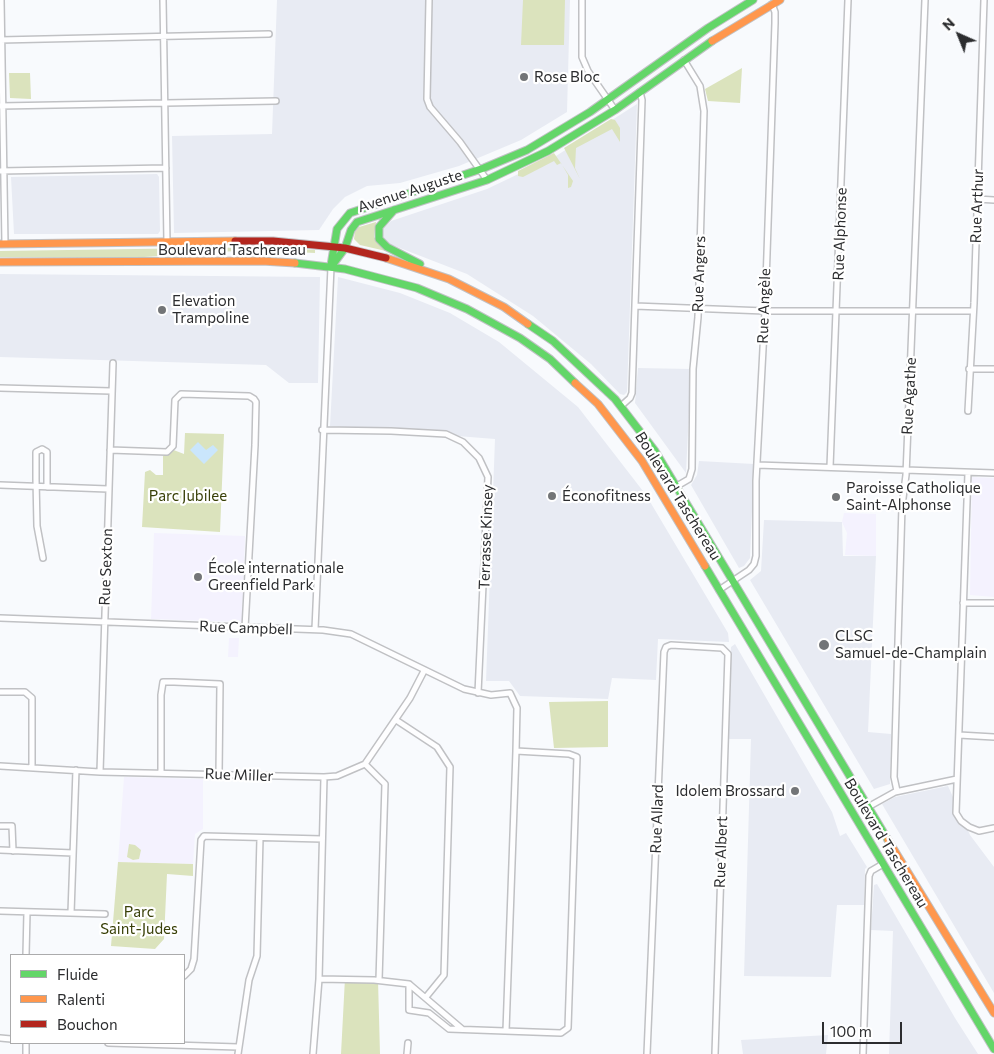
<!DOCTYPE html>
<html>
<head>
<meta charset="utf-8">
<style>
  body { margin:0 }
  #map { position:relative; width:994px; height:1054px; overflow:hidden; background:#f8fafd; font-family:Commissioner,sans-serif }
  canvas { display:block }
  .legend { position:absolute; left:10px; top:954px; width:175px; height:90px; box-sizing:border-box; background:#fff; border:1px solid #ababac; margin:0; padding:6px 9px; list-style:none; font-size:15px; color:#2c2d2f }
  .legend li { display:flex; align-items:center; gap:10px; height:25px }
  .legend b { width:25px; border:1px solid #ababac }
  .north { position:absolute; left:934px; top:10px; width:50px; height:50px; -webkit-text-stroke:4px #fff; paint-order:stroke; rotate:316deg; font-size:14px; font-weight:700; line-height:20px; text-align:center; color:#2c2d2f }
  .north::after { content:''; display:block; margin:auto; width:18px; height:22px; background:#2c2d2f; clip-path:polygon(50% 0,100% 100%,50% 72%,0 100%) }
  .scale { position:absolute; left:822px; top:1022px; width:80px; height:22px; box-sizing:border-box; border:2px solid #2c2d2f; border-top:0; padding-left:6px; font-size:15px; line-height:18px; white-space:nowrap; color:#2c2d2f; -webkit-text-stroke:4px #fff; paint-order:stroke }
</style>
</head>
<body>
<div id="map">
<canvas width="994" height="1054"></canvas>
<ul class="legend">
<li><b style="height:6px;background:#63d668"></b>Fluide</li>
<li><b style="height:6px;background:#ff974d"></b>Ralenti</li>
<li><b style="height:6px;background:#b3261e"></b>Bouchon</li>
</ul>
<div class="north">N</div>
<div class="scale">100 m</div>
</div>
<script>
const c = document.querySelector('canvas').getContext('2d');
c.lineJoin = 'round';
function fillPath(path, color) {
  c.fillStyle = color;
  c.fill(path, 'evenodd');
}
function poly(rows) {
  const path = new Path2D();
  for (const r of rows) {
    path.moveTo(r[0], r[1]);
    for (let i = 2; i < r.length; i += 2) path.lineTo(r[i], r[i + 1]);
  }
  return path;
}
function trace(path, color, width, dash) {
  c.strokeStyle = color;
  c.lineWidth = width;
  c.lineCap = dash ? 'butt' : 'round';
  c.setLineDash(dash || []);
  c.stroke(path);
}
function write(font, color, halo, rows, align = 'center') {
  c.font = font + ' Commissioner,sans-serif';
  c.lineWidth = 4.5;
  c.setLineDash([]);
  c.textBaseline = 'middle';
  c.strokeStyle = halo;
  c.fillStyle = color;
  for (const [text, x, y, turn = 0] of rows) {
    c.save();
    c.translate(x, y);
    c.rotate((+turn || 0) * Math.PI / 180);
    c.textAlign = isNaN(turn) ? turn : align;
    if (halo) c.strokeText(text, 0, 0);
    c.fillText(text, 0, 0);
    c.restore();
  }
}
fillPath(poly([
  [277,0,570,0,567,112,521,140,459,166,400,183,367,186,345,197,333,209,319,230,174,233,172,136,272,134],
  [637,104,627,392,624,395,620,394,591,364,533,316,467,274,387,243,383,236,383,229,391,221,487,189,556,156],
  [157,174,159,177,160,231,158,234,14,234,11,177],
  [0,274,320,277,318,383,289,383,266,365,0,357],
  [338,277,400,293,450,313,499,342,578,407,646,495,728,633,729,642,658,639,656,680,612,678,608,699,520,696,509,681,486,681,495,439,330,426],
  [638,368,691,369,686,473,635,403],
  [699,461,754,464,750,558,744,566,739,568,691,485,697,475],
  [764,520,842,522,843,556,876,556,868,732,891,734,890,784,874,789,750,580,761,571],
  [735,644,832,812,840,836,846,833,867,867,865,869,864,905,837,905,831,977,744,976,751,739,728,739,731,647],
  [948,786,970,835,994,867,994,993,882,804,895,797],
  [877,884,955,1018,978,1054,889,1054,893,931,871,930,874,885],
  [828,1035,826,1054,743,1054,741,1040]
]), '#e8ebf3');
fillPath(poly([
  [972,477,994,478,994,597,970,595],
  [844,513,876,514,876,556,845,555,847,533,842,522],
  [154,533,245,536,242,622,151,619],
  [229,638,239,638,238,657,228,657],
  [124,777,203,779,203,829,195,834,193,864,118,862]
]), '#f4f2fe');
fillPath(poly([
  [523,0,565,0,564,45,521,45],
  [742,68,740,103,708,101,705,89],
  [9,73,30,73,31,99,10,98],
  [611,119,615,120,620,128,620,142,612,129,576,148,575,168,580,179,564,148],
  [554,153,573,181,571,187,568,188,568,175,561,163,557,165,554,161,523,177,518,176,518,171],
  [376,222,374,237,386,251,360,245,354,239,355,232,359,227],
  [273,247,315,250,315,253,251,250,129,258,0,257,0,251],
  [185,433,224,434,220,532,142,527,145,472,150,470,156,475,163,475,163,456,171,449,184,454],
  [608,701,608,747,554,748,549,702],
  [129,844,135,845,141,850,139,859,133,860,127,857],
  [118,862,193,864,193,876,167,874,164,939,155,949,111,946],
  [345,978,378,980,380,1054,341,1054]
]), '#dbe3bd');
fillPath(poly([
  [198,442,206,450,213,445,218,450,204,464,190,450]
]), '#cae6fc');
const street = poly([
  [1,0,5,244],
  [163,0,167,242],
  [429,0,427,99,430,107,460,142,487,180],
  [582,0,582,57,588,71,615,110],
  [0,40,269,34],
  [0,106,276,101],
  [0,171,166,168],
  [977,199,994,200],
  [635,306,765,311,973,311],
  [969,369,994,369],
  [0,388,111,391],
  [621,406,630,398,632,393,642,100,640,92],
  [968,411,974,303,984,0],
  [322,430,391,431,446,434,463,442,479,458,488,477,478,693],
  [110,450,167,452,173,446,175,400,181,394,249,396,254,399,256,402,255,445,245,628],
  [757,465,994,473],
  [830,467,848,0],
  [968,473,956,813,961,821,969,827,979,831,994,828],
  [0,485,108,489],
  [677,486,689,479,692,469,693,369,698,317,704,111,700,86,684,60],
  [43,558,37,526,36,479,36,452,42,449,47,452,47,487],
  [719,590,749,570,754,564,756,556,756,481,765,311,775,23,775,12,772,4],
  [963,603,994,603],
  [0,618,323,630,351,634,464,689,491,695,510,693,517,708,516,751,506,1031],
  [315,629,331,267],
  [0,692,25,692,32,698,32,767],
  [396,720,437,747,450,767,444,975,426,997],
  [959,735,994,737],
  [365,764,385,784,379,980],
  [0,766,100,772,324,777,337,776,365,764,410,698,424,671],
  [100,772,113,363],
  [161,773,161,695,163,682,174,682,220,684,219,774],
  [897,791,894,777,902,506,906,475,925,0],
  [868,807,895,792,957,779],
  [0,826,12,826,13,851],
  [0,850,73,853],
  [0,911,105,914],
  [71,913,76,770],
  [26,955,27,912],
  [184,976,191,969,194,959,201,840,204,836,322,839],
  [319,979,374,980,409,984,462,1029],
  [409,984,409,1010,429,1013,449,1029,561,1033,568,1028,577,757,569,754,516,751],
  [0,1038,11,1039],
  [108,1043,238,1047],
  [26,1054,26,1043],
  [238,1054,249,980,257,956,260,838],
  [313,1054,319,979,324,777],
  [407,1054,408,1043],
  [647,1054,664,652,666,647,671,645,722,648,728,654,715,1054],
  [863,1054,869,876,871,871,883,864]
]);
const fast = poly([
  [394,210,379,227,379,239,387,247,420,264],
  [295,263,345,269,417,288,467,309,520,338,550,359,575,383],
  [331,265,337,229,350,213,484,168,527,150,590,112,708,28,753,0],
  [331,267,345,248,351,230,357,222,487,180,548,151,615,110,712,41],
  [528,324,553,341,615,399,655,451,888,840],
  [705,566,994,1049]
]);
const slow = poly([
  [712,41,780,0],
  [0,244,235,241],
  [386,258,449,279,504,307,528,324],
  [0,262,262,261,295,263],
  [575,383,598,404,642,461,705,566],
  [888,840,994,1013]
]);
const jam = poly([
  [235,241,273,241,345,248,386,258]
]);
trace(street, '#c0c1c4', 8);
trace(fast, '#c0c1c4', 9);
trace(slow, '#c0c1c4', 9);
trace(jam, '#c0c1c4', 9);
trace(street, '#fefeff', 5);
trace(fast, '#63d668', 7);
trace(slow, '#ff974d', 7);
trace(jam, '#b3261e', 7);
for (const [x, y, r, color] of [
  [524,77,5,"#737577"],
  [162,310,5,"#737577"],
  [552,496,5,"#737577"],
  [836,497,5,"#737577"],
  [198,577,5,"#737577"],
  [824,645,6,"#737577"],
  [795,791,5,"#737577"]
]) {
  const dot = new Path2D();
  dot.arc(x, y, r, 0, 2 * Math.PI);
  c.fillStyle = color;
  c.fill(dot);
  trace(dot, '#fff', 2);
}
write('15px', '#2c2d2f', '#fff', [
  ["Rose Bloc",534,77],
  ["Elevation",172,301],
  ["Trampoline",172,318],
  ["Paroisse Catholique",846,488],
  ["Saint-Alphonse",846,505],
  ["Éconofitness",562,496],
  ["École internationale",208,568],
  ["Greenfield Park",208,585],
  ["CLSC",835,636],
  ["Samuel-de-Champlain",835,653],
  ["Idolem Brossard",785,791,"right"]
], 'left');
write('15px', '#2c2d2f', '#fff', [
  ["Avenue Auguste",410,191,-18],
  ["Rue Arthur",977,206,-88],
  ["Rue Alphonse",840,234,-88],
  ["Boulevard Taschereau",232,250],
  ["Rue Angers",699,274,-88],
  ["Rue Angèle",764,306,-88],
  ["Rue Agathe",909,396,-87],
  ["Boulevard Taschereau",678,496,58],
  ["Terrasse Kinsey",486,537,-88],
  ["Rue Sexton",106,567,-88],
  ["Rue Campbell",246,628,2],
  ["Rue Miller",239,775,2],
  ["Rue Allard",657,819,-88],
  ["Boulevard Taschereau",886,843,59],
  ["Rue Albert",721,852,-88]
]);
write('15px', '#394008', '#fff', [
  ["Parc Jubilee",188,496],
  ["Parc",139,912],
  ["Saint-Judes",139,929]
]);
</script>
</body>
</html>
